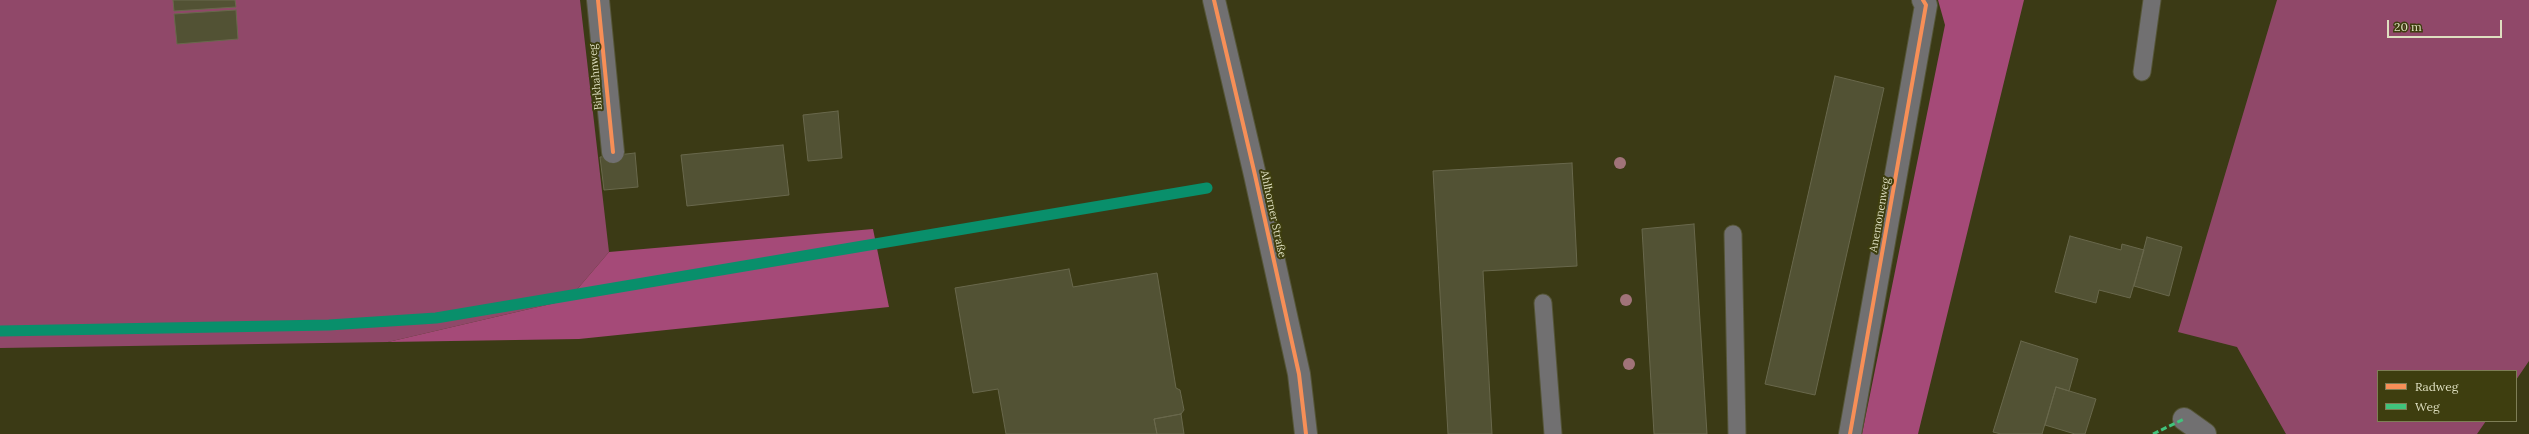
<!DOCTYPE html>
<html>
<head>
<meta charset="utf-8">
<style>
  body { margin:0 }
  #map { position:relative; width:2529px; height:434px; overflow:hidden; background:#3b3a15; font-family:Lora,serif }
  canvas { display:block }
  .legend { position:absolute; left:2377px; top:370px; width:140px; height:52px; box-sizing:border-box; background:#3e3e0f; border:1px solid #7e7e56; margin:0; padding:5px 7px; list-style:none; font-size:12px; color:#dedfc0 }
  .legend li { display:flex; align-items:center; gap:8px; height:20px }
  .legend b { width:20px; border:1px solid #7e7e56 }
  .scale { position:absolute; left:2387px; top:20px; width:115px; height:18px; box-sizing:border-box; border:2px solid #dedfc0; border-top:0; padding-left:5px; font-size:12px; line-height:14px; white-space:nowrap; color:#dedfc0; -webkit-text-stroke:3px #3e3e0f; paint-order:stroke }
</style>
</head>
<body>
<div id="map">
<canvas width="2529" height="434"></canvas>
<ul class="legend">
<li><b style="height:5px;background:#f78f57"></b>Radweg</li>
<li><b style="height:5px;background:#40c37c"></b>Weg</li>
</ul>
<div class="scale">20 m</div>
</div>
<script>
const c = document.querySelector('canvas').getContext('2d');
c.lineJoin = 'round';
function fillPath(path, color) {
  c.fillStyle = color;
  c.fill(path, 'evenodd');
}
function poly(rows) {
  const path = new Path2D();
  for (const r of rows) {
    path.moveTo(r[0], r[1]);
    for (let i = 2; i < r.length; i += 2) path.lineTo(r[i], r[i + 1]);
  }
  return path;
}
function trace(path, color, width, dash) {
  c.strokeStyle = color;
  c.lineWidth = width;
  c.lineCap = dash ? 'butt' : 'round';
  c.setLineDash(dash || []);
  c.stroke(path);
}
function write(font, color, halo, rows, align = 'center') {
  c.font = font + ' Lora,serif';
  c.lineWidth = 4;
  c.setLineDash([]);
  c.textBaseline = 'middle';
  c.strokeStyle = halo;
  c.fillStyle = color;
  for (const [text, x, y, turn = 0] of rows) {
    c.save();
    c.translate(x, y);
    c.rotate((+turn || 0) * Math.PI / 180);
    c.textAlign = isNaN(turn) ? turn : align;
    if (halo) c.strokeText(text, 0, 0);
    c.fillText(text, 0, 0);
    c.restore();
  }
}
fillPath(poly([
  [0,0,580,0,609,252,568,300,388,342,0,348],
  [2277,0,2529,0,2529,361,2516,380,2516,371,2378,371,2378,421,2486,421,2477,434,2286,434,2237,347,2178,332]
]), '#904869');
fillPath(poly([
  [1938,0,2024,0,1918,434,1862,434,1945,25],
  [873,229,889,307,579,339,388,342,568,300,609,252]
]), '#a54a78');
trace(poly([
  [0,331,329,325,436,318,1207,188]
]), '#098f6b', 11);
const building = poly([
  [173,0,235,0,236,7,174,11,173,0],
  [236,10,238,39,177,44,174,14,236,10],
  [1835,76,1884,88,1815,395,1765,384,1835,76],
  [838,111,842,158,808,161,803,115,838,111],
  [783,145,789,195,687,206,681,155,783,145],
  [635,153,638,187,604,190,600,157,635,153],
  [1572,163,1577,266,1483,271,1492,434,1448,434,1433,171,1572,163],
  [1694,224,1707,434,1654,434,1642,229,1694,224],
  [2070,236,2121,250,2122,244,2144,250,2130,298,2099,290,2096,303,2055,292,2070,236],
  [2147,237,2182,247,2169,296,2134,286,2147,237],
  [1069,269,1073,287,1157,273,1176,388,1180,390,1184,410,1181,414,1154,419,1157,434,1006,434,998,389,973,393,955,288,1069,269],
  [2021,341,2078,359,2069,391,2056,387,2042,434,2001,434,1993,432,2021,341],
  [2056,387,2096,399,2085,434,2075,434,2045,425,2056,387],
  [1181,414,1184,434,1157,434,1154,419,1181,414]
]);
fillPath(building, '#525234');
trace(building, '#69684c', 1);
const service = poly([
  [2142,72,2152,0],
  [1733,234,1737,434],
  [1543,303,1553,434]
]);
const minor = poly([
  [598,0,613,152],
  [2184,419,2205,434],
  [1850,434,1926,5,1923,0]
]);
const tertiary = poly([
  [1214,0,1255,175,1299,374,1306,434]
]);
trace(service, '#555537', 19);
trace(minor, '#555537', 24);
trace(tertiary, '#555537', 24);
trace(service, '#717071', 17);
trace(minor, '#717071', 22);
trace(tertiary, '#717071', 22);
trace(poly([
  [2153,434,2184,419]
]), '#40c37c', 3, [6, 3]);
trace(poly([
  [598,0,613,152],
  [1214,0,1255,175,1299,374,1306,434],
  [1850,434,1926,5,1923,0]
]), '#f78f57', 4);
c.fillStyle = '#a17379';
for (const [x, y] of [
  [1620,163],
  [1626,300],
  [1629,364]
]) {
  c.beginPath();
  c.arc(x, y, 6, 0, 2 * Math.PI);
  c.fill();
}
write('11px', '#dedfc0', '#3e3e0f', [
  ["Birkhahnweg",596,77,-95],
  ["Ahlhorner Straße",1273,214,78],
  ["Anemonenweg",1880,215,-80]
]);
</script>
</body>
</html>
